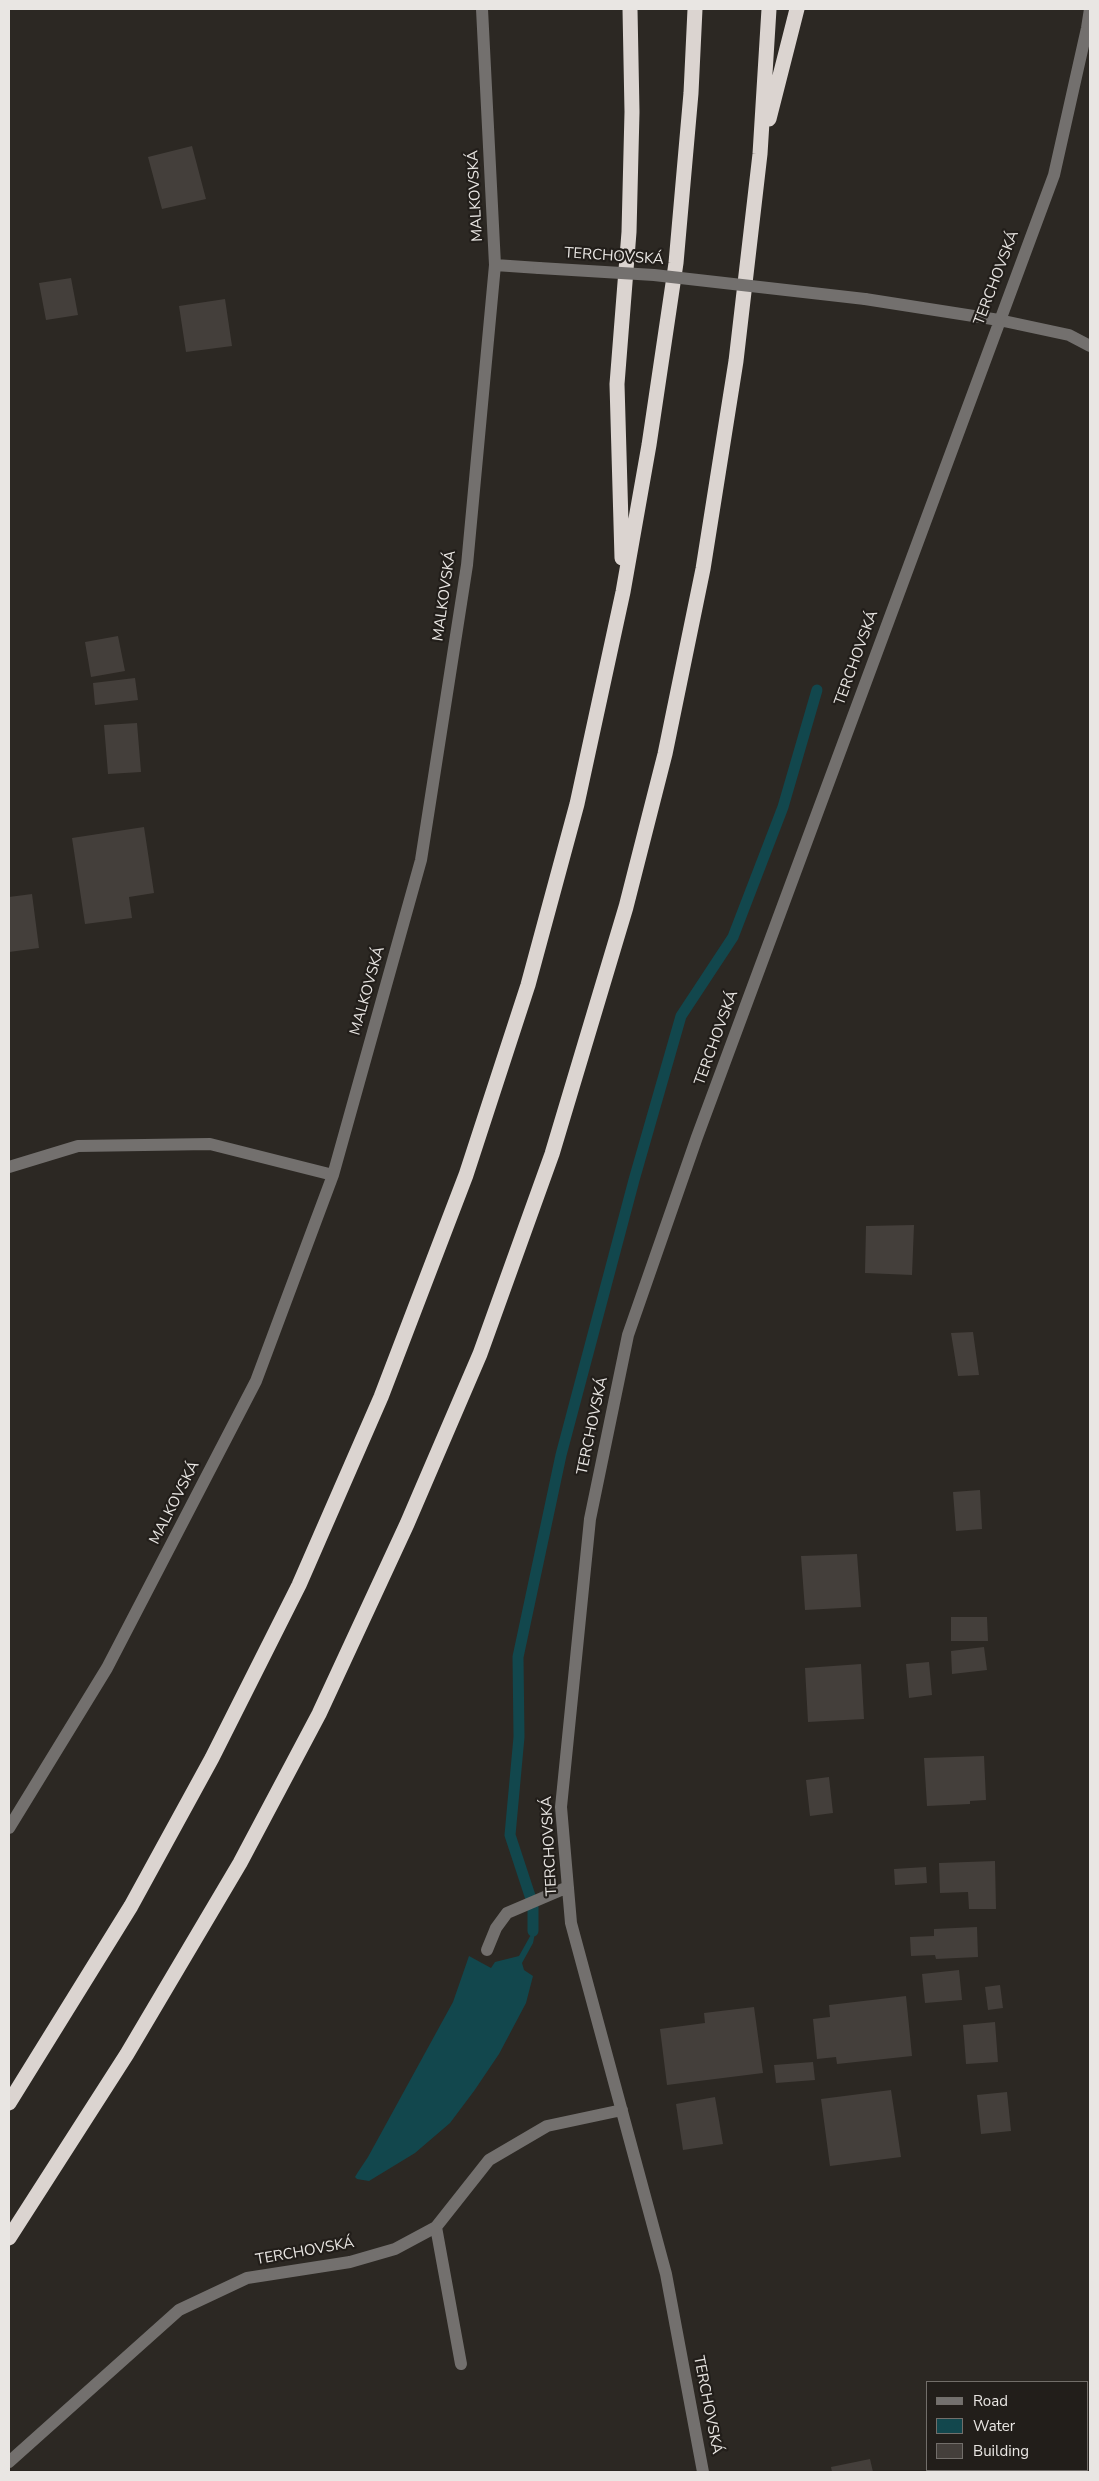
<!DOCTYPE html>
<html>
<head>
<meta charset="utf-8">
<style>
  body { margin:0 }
  #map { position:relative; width:1099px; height:2481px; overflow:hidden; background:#2c2823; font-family:"Nunito Sans",sans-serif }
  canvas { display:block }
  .frame { position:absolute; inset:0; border:10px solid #e9e6e3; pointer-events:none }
  .legend { position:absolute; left:926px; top:2381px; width:162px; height:90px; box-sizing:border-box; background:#221e1a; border:1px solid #726e6a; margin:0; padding:6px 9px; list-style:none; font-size:15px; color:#e9e6e3 }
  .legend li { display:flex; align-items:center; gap:10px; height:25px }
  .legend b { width:25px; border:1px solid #726e6a }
</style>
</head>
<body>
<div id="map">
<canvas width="1099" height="2481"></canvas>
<div class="frame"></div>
<ul class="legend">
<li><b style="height:6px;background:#73706e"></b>Road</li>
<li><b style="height:14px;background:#12474d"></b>Water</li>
<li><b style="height:14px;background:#443f3b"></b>Building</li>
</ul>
</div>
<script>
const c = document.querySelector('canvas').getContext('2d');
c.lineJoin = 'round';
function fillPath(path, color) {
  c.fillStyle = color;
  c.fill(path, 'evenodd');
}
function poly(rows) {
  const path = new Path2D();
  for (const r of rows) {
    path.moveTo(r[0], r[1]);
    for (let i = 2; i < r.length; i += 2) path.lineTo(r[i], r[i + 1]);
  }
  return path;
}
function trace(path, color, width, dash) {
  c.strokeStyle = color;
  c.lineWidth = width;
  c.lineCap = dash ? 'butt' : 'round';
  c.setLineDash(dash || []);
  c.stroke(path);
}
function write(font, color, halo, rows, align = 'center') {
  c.font = font + ' "Nunito Sans",sans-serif';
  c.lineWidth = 4.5;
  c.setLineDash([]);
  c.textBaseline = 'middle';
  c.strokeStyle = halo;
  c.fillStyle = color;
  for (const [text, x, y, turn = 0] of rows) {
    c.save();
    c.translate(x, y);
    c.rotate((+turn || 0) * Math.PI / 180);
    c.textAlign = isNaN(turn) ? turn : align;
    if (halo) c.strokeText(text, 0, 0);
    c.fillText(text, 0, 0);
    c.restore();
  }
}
fillPath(poly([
  [533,1931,535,1933,533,1943,522,1963,524,1970,533,1976,526,2003,499,2054,474,2091,450,2123,415,2153,369,2181,357,2179,355,2177,358,2172,368,2157,453,2002,469,1956,491,1968,495,1962,519,1956]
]), '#12474d');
trace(poly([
  [533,1931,533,1905,510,1835,519,1737,518,1657,561,1455,634,1180,681,1016,733,937,783,807,817,690]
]), '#12474d', 11);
fillPath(poly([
  [192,146,206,199,162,209,148,157],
  [71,278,78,315,46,320,39,283],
  [225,299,232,346,186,352,179,306],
  [118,636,125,671,91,677,85,642],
  [135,678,138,700,95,705,93,683],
  [137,723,141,772,108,774,104,725],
  [144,827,154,893,129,897,132,918,85,924,72,838],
  [32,894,39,948,9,952,9,897],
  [914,1225,912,1275,865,1273,866,1226],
  [973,1332,979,1375,958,1376,951,1333],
  [980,1490,982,1529,956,1531,953,1492],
  [857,1554,861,1607,805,1610,801,1556],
  [951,1617,987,1617,988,1641,951,1641],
  [984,1647,987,1670,952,1674,951,1651],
  [929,1662,932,1695,909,1698,906,1664],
  [861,1664,864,1719,808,1722,805,1668],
  [984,1756,986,1800,970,1801,970,1804,927,1806,924,1758],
  [829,1777,833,1813,810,1816,806,1780],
  [995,1861,996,1909,969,1909,968,1892,940,1893,939,1863],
  [926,1867,927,1883,895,1885,894,1869],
  [977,1927,978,1957,936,1959,935,1955,911,1956,910,1937,934,1936,934,1929],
  [959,1970,962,2000,925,2003,922,1974],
  [1000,1985,1003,2008,988,2010,985,1987],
  [906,1996,912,2056,837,2064,836,2057,817,2059,813,2019,830,2017,829,2005],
  [754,2007,763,2073,667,2085,660,2029,705,2023,704,2013],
  [995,2022,998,2062,966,2064,963,2025],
  [813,2062,815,2080,776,2083,774,2065],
  [891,2090,901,2157,830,2166,821,2099],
  [1007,2092,1011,2131,981,2134,977,2095],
  [715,2097,723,2144,683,2150,676,2104],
  [870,2459,873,2472,832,2472,831,2467]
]), '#443f3b');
trace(poly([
  [495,265,539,268],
  [865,299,999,320,1069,335,1090,346],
  [9,1167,78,1146,210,1144,333,1175],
  [9,1828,107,1668,256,1381,333,1175,421,860,467,565,495,265,482,9],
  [487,1950,496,1928,507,1913,568,1887],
  [436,2227,461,2364],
  [9,2462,179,2310,247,2278,350,2262,395,2249,436,2227,489,2160,547,2126,622,2110],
  [703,2472,666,2274,571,1923,561,1807,590,1519,628,1335,697,1137,1054,175,1087,28,1090,9]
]), '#73706e', 12);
trace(poly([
  [769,119,797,9],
  [622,558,617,384,629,232,632,112,630,9],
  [9,2103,131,1906,212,1758,299,1585,381,1397,466,1175,528,985,577,804,623,592,649,445,676,263,691,93,695,9],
  [9,2238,127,2054,240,1863,319,1714,407,1524,480,1354,552,1154,626,907,665,754,703,569,736,361,760,154,769,9]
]), '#dbd4d0', 15);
trace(poly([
  [539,268,654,275,865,299]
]), '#73706e', 12);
write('15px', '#e9e6e3', '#221e1a', [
  ["MALKOVSKÁ",476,196,-93],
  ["TERCHOVSKÁ",614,257,4],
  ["TERCHOVSKÁ",997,278,-69],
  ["MALKOVSKÁ",445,596,-82],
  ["TERCHOVSKÁ",857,658,-70],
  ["MALKOVSKÁ",368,991,-74],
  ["TERCHOVSKÁ",717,1038,-70],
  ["TERCHOVSKÁ",593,1426,-78],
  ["MALKOVSKÁ",175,1503,-63],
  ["TERCHOVSKÁ",550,1846,-93],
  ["TERCHOVSKÁ",305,2252,-10],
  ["TERCHOVSKÁ",707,2405,79]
]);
</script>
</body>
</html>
